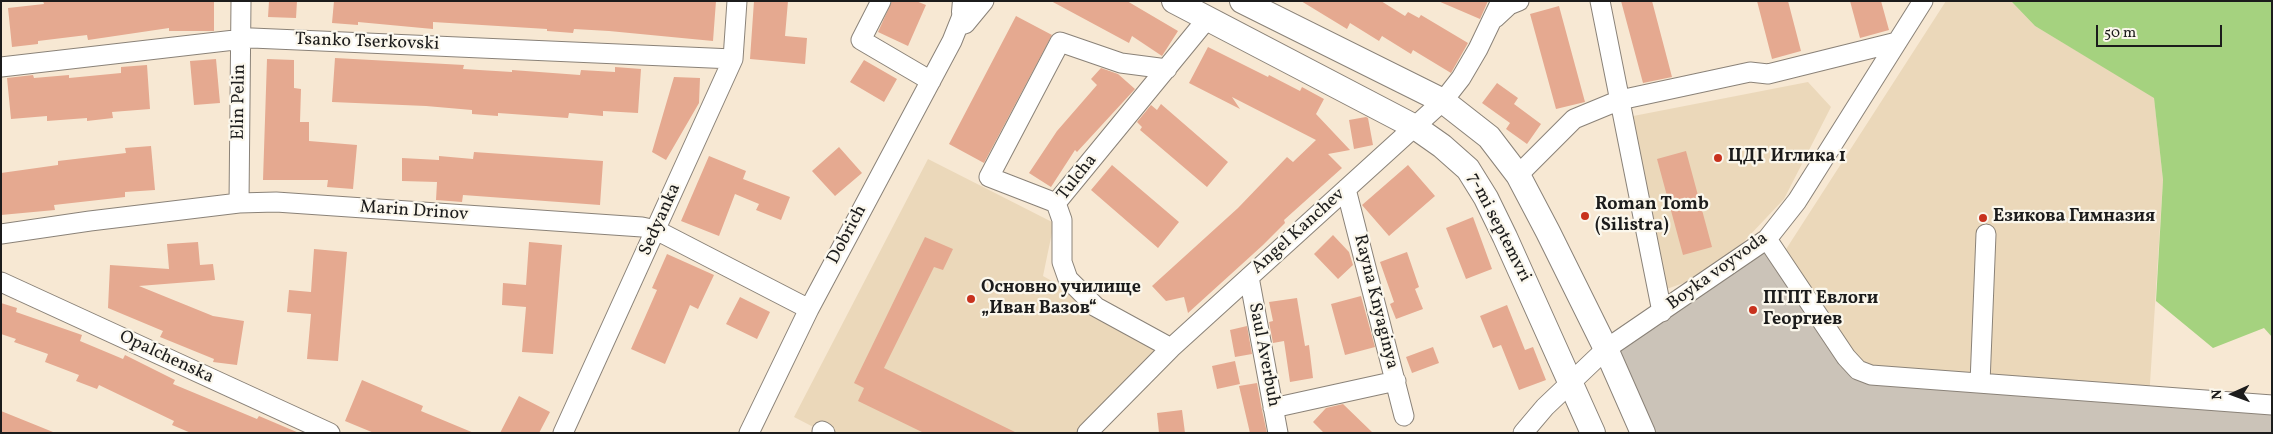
<!DOCTYPE html>
<html>
<head>
<meta charset="utf-8">
<style>
  body { margin:0 }
  #map { position:relative; width:2273px; height:434px; overflow:hidden; background:#f7e8d3; font-family:Vollkorn,serif }
  canvas { display:block }
  .frame { position:absolute; inset:0; border:2px solid #1c1c1c; pointer-events:none }
  .north { position:absolute; left:2208px; top:369px; width:50px; height:50px; -webkit-text-stroke:4px #fbf7ec; paint-order:stroke; rotate:268deg; font-size:14px; font-weight:700; line-height:20px; text-align:center; color:#1c1c1c }
  .north::after { content:''; display:block; margin:auto; width:18px; height:22px; background:#1c1c1c; clip-path:polygon(50% 0,100% 100%,50% 72%,0 100%) }
  .scale { position:absolute; left:2096px; top:25px; width:126px; height:22px; box-sizing:border-box; border:2px solid #1c1c1c; border-top:0; padding-left:6px; font-size:15px; line-height:18px; white-space:nowrap; color:#1c1c1c; -webkit-text-stroke:4px #fbf7ec; paint-order:stroke }
</style>
</head>
<body>
<div id="map">
<canvas width="2273" height="434"></canvas>
<div class="frame"></div>
<div class="north">N</div>
<div class="scale">50 m</div>
</div>
<script>
const c = document.querySelector('canvas').getContext('2d');
c.lineJoin = 'round';
function fillPath(path, color) {
  c.fillStyle = color;
  c.fill(path, 'evenodd');
}
function poly(rows) {
  const path = new Path2D();
  for (const r of rows) {
    path.moveTo(r[0], r[1]);
    for (let i = 2; i < r.length; i += 2) path.lineTo(r[i], r[i + 1]);
  }
  return path;
}
function trace(path, color, width, dash) {
  c.strokeStyle = color;
  c.lineWidth = width;
  c.lineCap = dash ? 'butt' : 'round';
  c.setLineDash(dash || []);
  c.stroke(path);
}
function write(font, color, halo, rows, align = 'center') {
  c.font = font + ' Vollkorn,serif';
  c.lineWidth = 4.5;
  c.setLineDash([]);
  c.textBaseline = 'middle';
  c.strokeStyle = halo;
  c.fillStyle = color;
  for (const [text, x, y, turn = 0] of rows) {
    c.save();
    c.translate(x, y);
    c.rotate((+turn || 0) * Math.PI / 180);
    c.textAlign = isNaN(turn) ? turn : align;
    if (halo) c.strokeText(text, 0, 0);
    c.fillText(text, 0, 0);
    c.restore();
  }
}
fillPath(poly([
  [1946,1,2011,1,2035,26,2154,97,2163,180,2149,399,1859,377,1781,257],
  [1808,82,1831,107,1784,199,1715,272,1658,292,1623,118],
  [928,159,1054,223,1043,276,1171,348,1087,433,825,433,794,417]
]), '#ebd8ba');
fillPath(poly([
  [1767,239,1859,377,2272,410,2272,433,1643,433,1606,349]
]), '#cbc3b8');
fillPath(poly([
  [2011,1,2272,1,2272,337,2264,328,2213,348,2156,301,2163,180,2154,98,2035,26]
]), '#a5d27f');
fillPath(poly([
  [43,1,214,1,214,31,169,31,169,28,88,40,87,35,38,41,38,44,12,47,8,8,44,4],
  [269,1,297,1,296,18,268,17],
  [334,1,716,1,713,41,609,31,574,29,573,33,547,31,547,29,433,22,433,29,358,22,358,25,332,23],
  [754,1,788,1,785,36,807,38,805,64,750,59],
  [892,1,916,1,926,5,908,46,878,32],
  [1051,1,1127,1,1178,31,1162,56,1132,36,1129,43],
  [1301,1,1381,1,1405,16,1408,12,1419,18,1421,15,1468,43,1451,73,1413,50,1411,54,1382,36,1379,41,1350,23,1347,29],
  [1438,1,1488,1,1480,19],
  [1621,1,1652,1,1672,77,1643,83],
  [1757,1,1788,1,1801,51,1772,59],
  [1850,1,1881,1,1889,30,1860,38],
  [1559,6,1585,102,1556,109,1530,14],
  [1016,16,1052,35,984,163,949,144],
  [1208,47,1268,77,1269,75,1300,91,1302,87,1324,99,1316,114,1350,150,1328,154,1342,168,1284,220,1285,223,1263,245,1188,313,1184,297,1166,301,1152,286,1238,208,1287,157,1293,162,1316,140,1232,97,1240,109,1189,83],
  [335,58,464,65,463,69,512,72,512,70,580,75,581,70,615,72,615,67,641,69,638,113,603,111,603,116,569,113,568,118,498,113,498,116,472,114,472,110,426,106,332,102],
  [216,59,220,103,194,105,190,61],
  [267,59,294,60,294,88,301,89,300,122,309,122,309,141,357,145,353,189,327,187,328,180,263,180],
  [864,60,897,79,884,102,850,82],
  [147,65,150,109,112,112,113,118,87,121,87,118,47,121,47,116,11,119,7,78,33,75,34,78,69,75,69,78,121,73,121,67],
  [1101,68,1118,74,1135,89,1077,152,1075,150,1051,187,1029,173,1057,131,1097,85,1091,79],
  [674,77,700,78,699,103,666,160,652,152],
  [1497,83,1518,98,1514,104,1541,124,1527,144,1506,129,1510,123,1482,103],
  [1161,104,1228,162,1207,187,1140,130,1142,127,1137,122,1151,105,1157,110],
  [1366,117,1368,118,1373,145,1354,149,1349,120],
  [151,146,155,190,125,192,125,197,54,205,55,210,1,215,1,173,58,165,58,161,126,153,125,148],
  [839,147,862,173,835,196,812,171],
  [1686,151,1712,247,1683,255,1657,159],
  [474,152,603,161,600,205,463,195,462,202,436,200,437,182,402,181,402,158,439,160,439,156,473,159],
  [709,156,746,171,743,179,790,197,781,220,756,210,759,204,735,194,719,236,681,221],
  [1112,165,1179,222,1158,248,1091,190],
  [1408,165,1435,196,1389,236,1362,205],
  [1473,217,1492,269,1466,279,1446,228],
  [1333,235,1349,252,1353,265,1338,279,1314,254],
  [925,237,953,249,943,270,934,267,884,368,1017,433,924,433,858,401,864,388,854,383],
  [198,242,200,265,213,264,215,280,139,286,213,316,244,321,237,365,213,362,214,359,160,337,163,331,108,308,110,265,169,269,167,244],
  [529,242,562,245,553,354,522,352,526,307,502,305,503,283,526,285],
  [314,249,347,252,338,361,307,359,311,314,287,312,289,290,311,292],
  [1407,252,1419,287,1415,289,1423,309,1396,319,1390,304,1394,302,1380,262],
  [667,254,714,275,698,309,690,305,665,364,631,349,657,290,652,288],
  [1361,296,1375,347,1345,355,1331,304],
  [740,297,770,312,757,339,726,324],
  [1297,298,1305,346,1309,345,1313,378,1290,382,1284,341,1273,343,1269,322,1273,321,1269,302],
  [1,303,17,308,16,312,82,335,80,341,123,359,125,355,175,380,173,384,257,419,259,416,299,433,191,433,172,425,174,421,99,385,97,389,76,381,79,375,45,362,48,354,14,342,16,339,1,334],
  [1507,305,1525,350,1533,347,1546,380,1519,390,1501,345,1493,348,1480,316],
  [1247,326,1252,354,1235,357,1230,330],
  [1433,347,1439,363,1412,373,1406,357],
  [1235,361,1240,384,1217,389,1212,366],
  [362,380,423,406,421,411,474,433,374,433,345,421],
  [1257,383,1262,410,1267,433,1250,433,1239,386],
  [519,396,550,412,539,433,500,433],
  [1343,404,1373,433,1324,433,1313,422,1326,408],
  [1182,410,1185,433,1159,433,1157,413],
  [1,411,53,432,53,433,1,433]
]), '#e5a990');
const minor = poly([
  [881,1,861,40,931,81],
  [1600,1,1662,312],
  [1495,18,1509,5,1519,1],
  [965,24,984,1],
  [1,67,252,38,733,59],
  [1518,175,1574,119,1620,100,1750,72,1768,74,1897,42],
  [1346,189,1404,416],
  [239,203,241,1],
  [1056,203,989,177,1060,42,1121,63,1167,69],
  [1056,203,1207,19],
  [1056,203,1062,220,1062,262,1068,279,1096,307,1171,348],
  [1,234,90,221,239,203,276,202,642,227,656,230,809,309],
  [1767,239,1846,357,1858,370,1871,375,2272,405],
  [1249,277,1278,433],
  [1,282,330,433],
  [1980,383,1986,234],
  [1273,408,1396,381],
  [822,431,825,433],
  [563,433,733,59,737,1],
  [749,433,809,309,952,41,968,1],
  [1087,433,1171,348,1443,101,1461,78,1478,49,1501,1],
  [1523,433,1545,407,1606,349,1767,239,1797,201,1923,1]
]);
const major = poly([
  [1174,1,1415,127,1442,146,1468,169,1486,198,1505,237,1593,433],
  [1242,1,1443,101,1489,137,1518,175,1548,232,1606,349,1643,433],
  [964,12,965,1]
]);
trace(minor, '#8a8278', 21);
trace(major, '#8a8278', 26);
trace(minor, '#fff', 19);
trace(major, '#fff', 24);
for (const [x, y, r, color] of [
  [1718,158,5,"#c8321e"],
  [1585,216,5,"#c8321e"],
  [1983,218,5,"#c8321e"],
  [971,299,5,"#c8321e"],
  [1753,310,5,"#c8321e"]
]) {
  const dot = new Path2D();
  dot.arc(x, y, r, 0, 2 * Math.PI);
  c.fillStyle = color;
  c.fill(dot);
  trace(dot, '#fbf7ec', 2);
}
write('18px', '#1c1c1c', '#fbf7ec', [
  ["Tsanko Tserkovski",367,43,2],
  ["Elin Pelin",240,102,-89],
  ["Tulcha",1078,178,-52],
  ["Marin Drinov",414,212,4],
  ["Sedyanka",661,220,-66],
  ["7-mi septemvri",1498,228,63],
  ["Angel Kanchev",1299,232,-42],
  ["Dobrich",848,235,-62],
  ["Boyka voyvoda",1718,272,-36],
  ["Rayna Knyaginya",1375,302,76],
  ["Saul Averbuh",1263,355,79],
  ["Opalchenska",166,358,25]
]);
write('bold 18px', '#1c1c1c', '#fbf7ec', [
  ["ЦДГ Иглика 1",1728,158],
  ["Roman Tomb",1595,206],
  ["(Silistra)",1595,227],
  ["Езикова Гимназия",1993,218],
  ["Основно училище",981,289],
  ["„Иван Вазов“",981,310],
  ["ПГПТ Евлоги",1763,300],
  ["Георгиев",1763,321]
], 'left');
</script>
</body>
</html>
